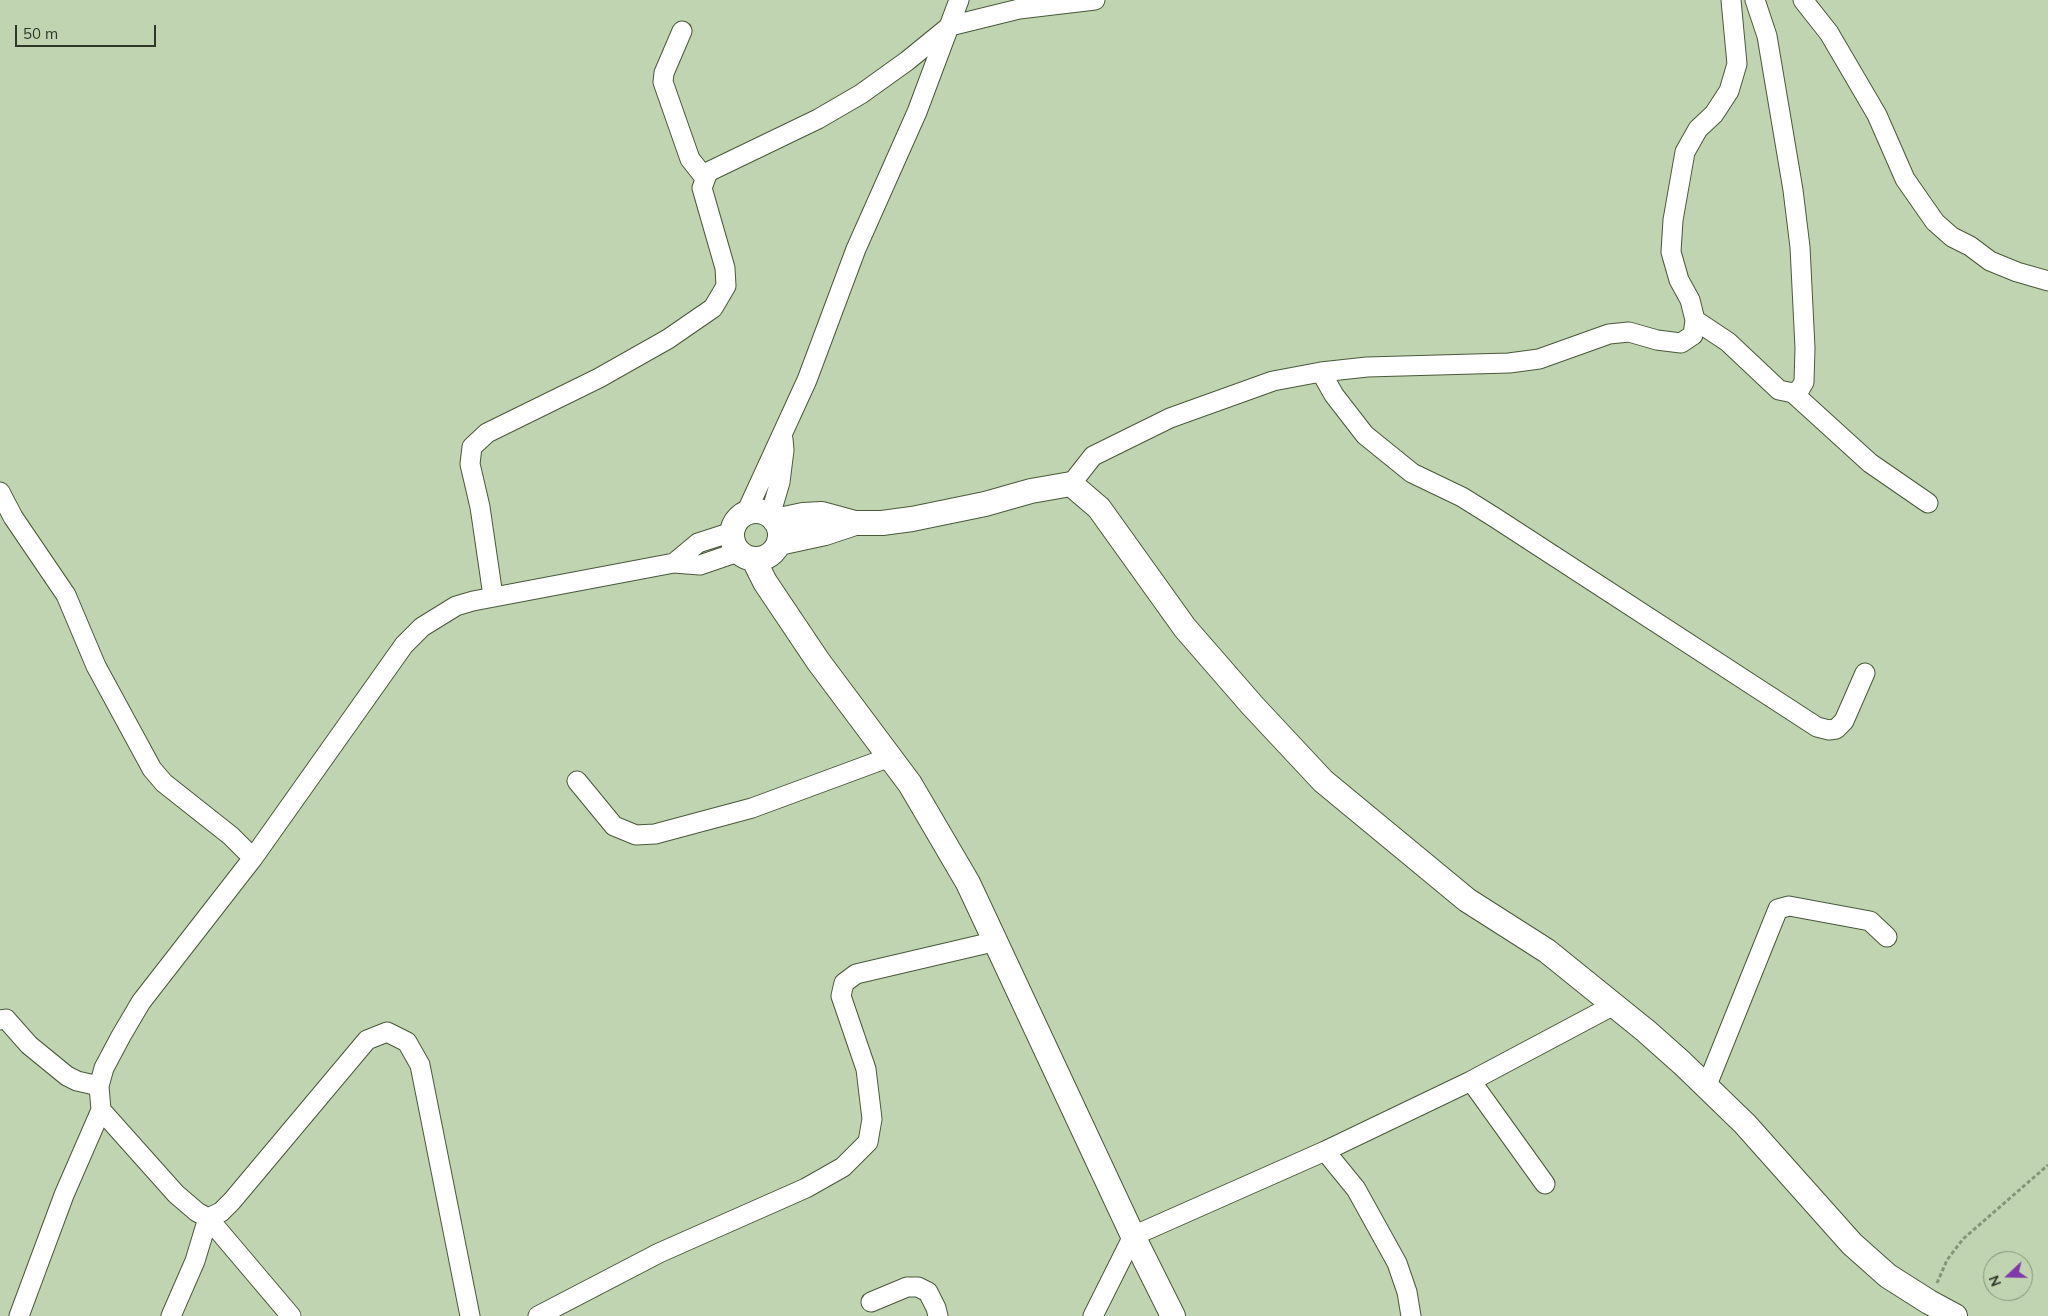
<!DOCTYPE html>
<html>
<head>
<meta charset="utf-8">
<style>
  body { margin:0 }
  #map { position:relative; width:2048px; height:1316px; overflow:hidden; background:#c0d4b1; font-family:Mulish,sans-serif }
  canvas { display:block }
  .north { position:absolute; left:1983px; top:1251px; width:50px; height:50px; box-sizing:border-box; background:#c0d4b1; border:1px solid #86957b; border-radius:50%; rotate:249deg; font-size:14px; font-weight:700; line-height:20px; text-align:center; color:#303729 }
  .north::after { content:''; display:block; margin:auto; width:18px; height:22px; background:#8138aa; clip-path:polygon(50% 0,100% 100%,50% 72%,0 100%) }
  .scale { position:absolute; left:15px; top:25px; width:141px; height:22px; box-sizing:border-box; border:2px solid #303729; border-top:0; padding-left:6px; font-size:15px; line-height:18px; white-space:nowrap; color:#303729; -webkit-text-stroke:4px #c0d4b1; paint-order:stroke }
</style>
</head>
<body>
<div id="map">
<canvas width="2048" height="1316"></canvas>
<div class="north">N</div>
<div class="scale">50 m</div>
</div>
<script>
const c = document.querySelector('canvas').getContext('2d');
c.lineJoin = 'round';
function poly(rows) {
  const path = new Path2D();
  for (const r of rows) {
    if (r.length === 3) {
      path.moveTo(r[0] + r[2], r[1]);
      path.arc(r[0], r[1], r[2], 0, 2 * Math.PI);
      continue;
    }
    path.moveTo(r[0], r[1]);
    for (let i = 2; i < r.length; i += 2) path.lineTo(r[i], r[i + 1]);
  }
  return path;
}
function trace(path, color, width, dash) {
  c.strokeStyle = color;
  c.lineWidth = width;
  c.lineCap = dash ? 'butt' : 'round';
  c.setLineDash(dash || []);
  c.stroke(path);
}
const minor = poly([
  [1803,0,1829,33,1877,115,1905,179,1935,222,1952,237,1970,246,1990,261,2017,272,2048,281],
  [682,31,664,73,663,82,690,159,705,178],
  [1695,320,1728,342,1779,390,1793,393,1800,389,1804,382,1805,348,1800,247,1793,190,1767,36,1755,0],
  [1321,372,1334,395,1365,435,1412,473,1462,497,1494,517,1817,727,1829,730,1836,729,1844,721,1865,673],
  [1793,393,1870,463,1928,503],
  [1071,484,1093,456,1170,418,1273,381,1321,372,1367,367,1509,363,1539,359,1609,334,1629,332,1657,340,1681,343,1693,335,1695,320,1690,300,1679,280,1671,252,1673,220,1685,152,1698,129,1714,114,1729,91,1737,64,1731,0],
  [0,492,13,517,66,595,96,666,152,769,164,783,231,836,253,858],
  [746,513,807,380,856,249,917,112,959,0],
  [770,516,780,482,784,450,783,439],
  [674,563,698,543,732,532],
  [493,596,480,507,470,464,472,447,487,433,599,378,668,339,713,308,726,286,725,268,702,188,708,172,818,119,861,94,907,61,950,26,1019,9,1095,0],
  [577,781,614,826,636,835,655,834,752,808,890,757],
  [0,1020,6,1019,29,1045,67,1076,77,1081,99,1086],
  [1471,1081,1545,1184],
  [1707,1085,1778,909,1789,906,1870,921,1887,937],
  [101,1110,176,1194,197,1212,208,1218,291,1316],
  [1325,1151,1356,1189,1397,1263,1407,1292,1411,1316],
  [208,1218,221,1212,232,1201,367,1040,387,1032,407,1042,420,1065,470,1316],
  [871,1302,907,1287,918,1287,928,1292,936,1308,938,1316],
  [19,1316,64,1195,101,1110,99,1086,104,1068,121,1036,141,1002,253,858,404,645,422,627,456,606,473,601,674,563,700,565,738,552],
  [171,1316,195,1261,208,1218],
  [538,1316,659,1253,806,1188,843,1167,868,1142,872,1119,866,1069,841,996,844,983,856,974,997,941],
  [1093,1316,1133,1236,1325,1151,1471,1081,1612,1006]
]);
const tertiary = poly([
  [756,535,24],
  [775,521,803,515,822,514,855,523,882,523,912,519,985,504,1031,491,1071,484,1099,508,1185,628,1252,705,1323,781,1467,900,1547,951,1646,1031,1682,1063,1745,1124,1852,1244,1888,1276,1929,1302,1955,1316],
  [779,543,825,533,855,523],
  [754,560,765,582,818,661,910,784,968,883,1133,1236,1173,1316]
]);
trace(minor, '#49593a', 21);
trace(tertiary, '#49593a', 26);
trace(poly([
  [1937,1283,1947,1260,1963,1239,2048,1165]
]), '#86957a', 3, [4, 2.5]);
trace(minor, '#fff', 19);
trace(tertiary, '#fff', 24);
</script>
</body>
</html>
